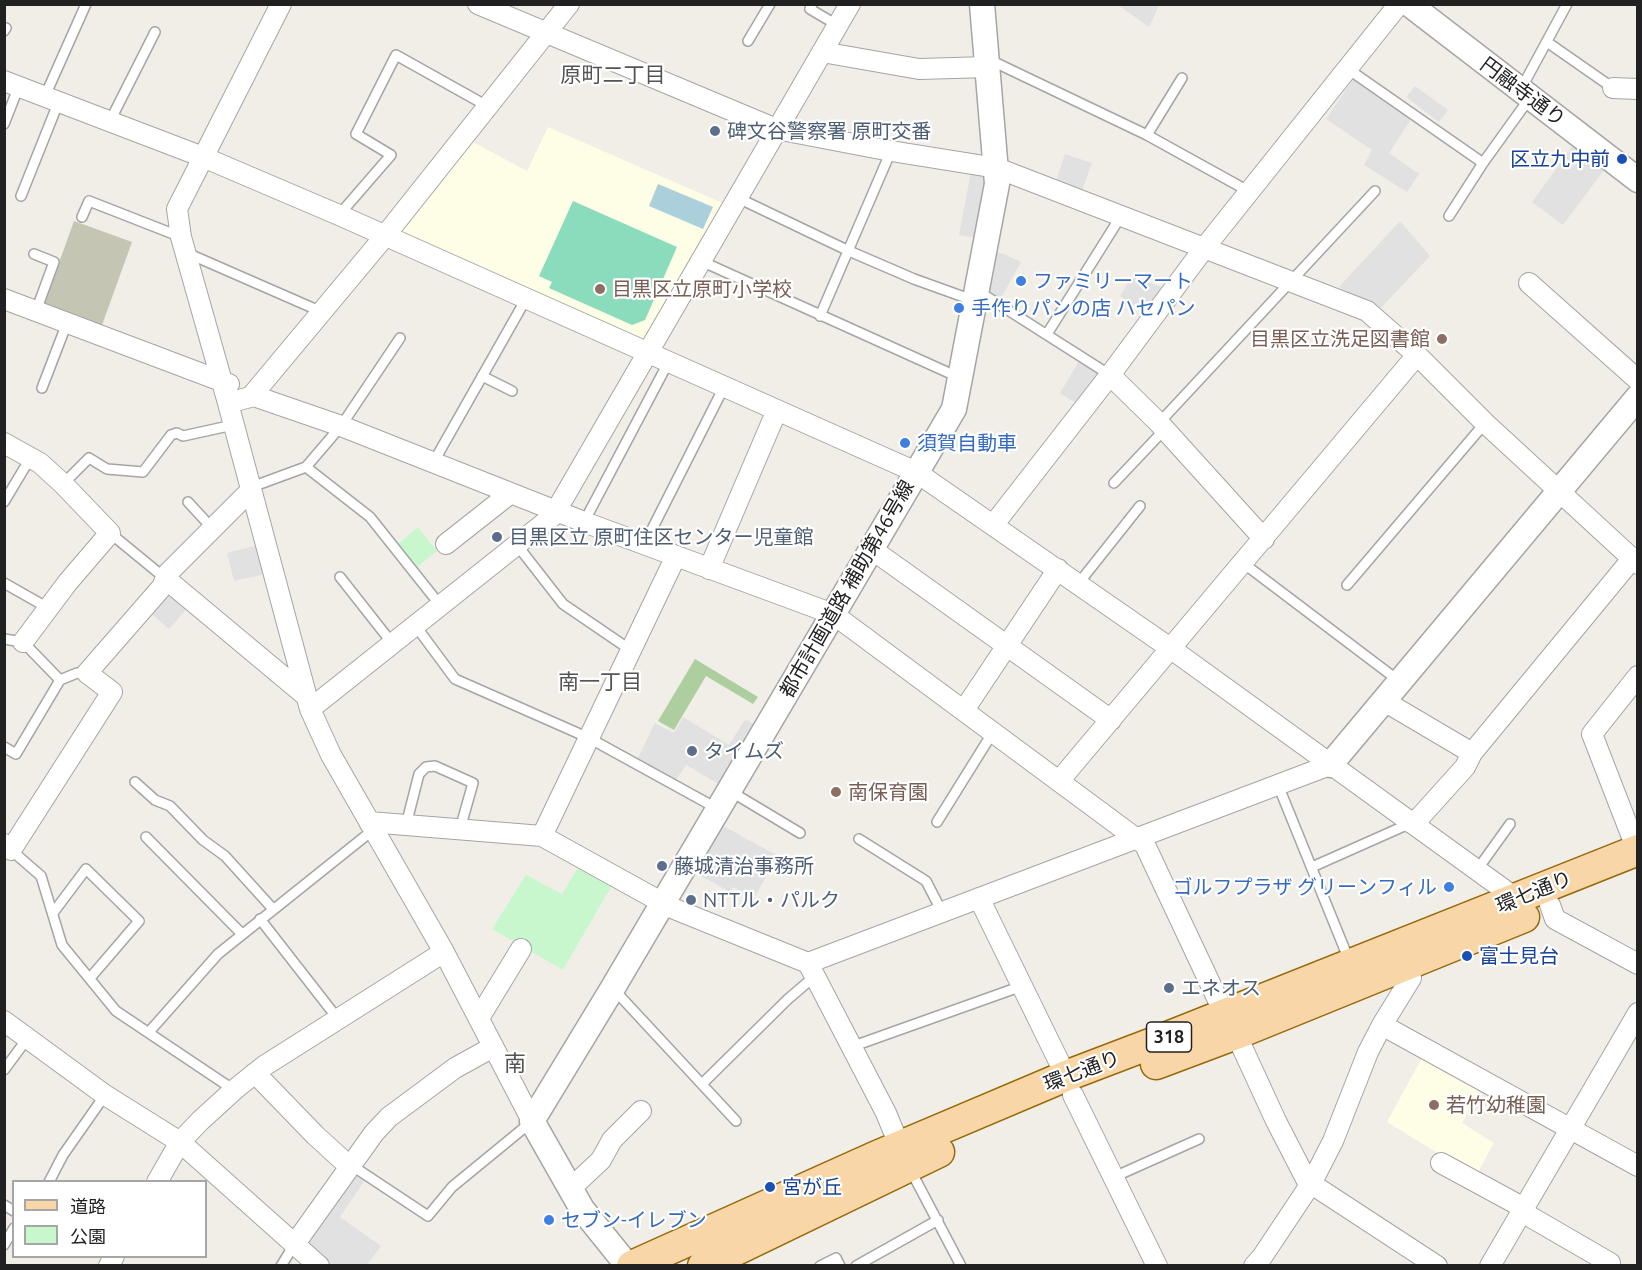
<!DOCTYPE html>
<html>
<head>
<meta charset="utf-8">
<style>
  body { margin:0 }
  #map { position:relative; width:1642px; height:1270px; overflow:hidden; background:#f1eee8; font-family:Ubuntu,"Noto Sans JP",sans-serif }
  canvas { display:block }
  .frame { position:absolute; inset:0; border:6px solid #212121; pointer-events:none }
  .legend { position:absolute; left:12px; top:1180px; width:195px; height:78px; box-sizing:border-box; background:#fff; border:2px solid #a6a6a6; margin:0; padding:8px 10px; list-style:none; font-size:18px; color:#212121 }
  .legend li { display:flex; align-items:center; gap:12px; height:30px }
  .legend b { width:30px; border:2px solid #a6a6a6 }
</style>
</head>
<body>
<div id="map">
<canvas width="1642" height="1270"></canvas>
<div class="frame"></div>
<ul class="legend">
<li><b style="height:8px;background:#f8d6a7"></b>道路</li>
<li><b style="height:16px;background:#c9f7cd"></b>公園</li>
</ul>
</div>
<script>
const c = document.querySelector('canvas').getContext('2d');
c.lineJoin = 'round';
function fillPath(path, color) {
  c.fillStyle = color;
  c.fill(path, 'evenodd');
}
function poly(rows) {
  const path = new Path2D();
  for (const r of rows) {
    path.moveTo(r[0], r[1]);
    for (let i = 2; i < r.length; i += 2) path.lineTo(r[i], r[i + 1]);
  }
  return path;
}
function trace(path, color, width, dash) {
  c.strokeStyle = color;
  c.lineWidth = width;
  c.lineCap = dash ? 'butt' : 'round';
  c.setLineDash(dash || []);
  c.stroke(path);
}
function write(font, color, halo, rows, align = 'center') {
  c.font = font + ' Ubuntu,"Noto Sans JP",sans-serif';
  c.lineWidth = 4.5;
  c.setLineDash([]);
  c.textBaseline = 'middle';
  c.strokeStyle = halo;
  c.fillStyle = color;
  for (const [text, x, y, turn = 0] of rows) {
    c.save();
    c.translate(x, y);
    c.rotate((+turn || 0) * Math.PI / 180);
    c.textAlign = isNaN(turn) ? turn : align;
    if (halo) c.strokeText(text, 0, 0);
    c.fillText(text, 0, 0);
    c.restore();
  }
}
fillPath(poly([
  [548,127,727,205,646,343,398,235,469,140,527,171],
  [1424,1054,1482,1087,1462,1123,1494,1143,1478,1172,1474,1169,1472,1174,1387,1122]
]), '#fdfee5');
fillPath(poly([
  [74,221,132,242,101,328,43,307]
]), '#c5c5b4');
fillPath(poly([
  [695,659,758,697,753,704,706,676,674,730,658,721]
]), '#adce9f');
fillPath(poly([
  [418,527,437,551,416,568,398,544],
  [582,861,615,880,563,970,492,929,526,875,562,894]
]), '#c9f7cd');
fillPath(poly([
  [573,201,677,247,645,320,632,325,549,288,552,282,539,276]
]), '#8bdbbd');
fillPath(poly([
  [1118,5,1159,5,1149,27],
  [1353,79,1412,118,1389,153,1419,174,1407,192,1364,165,1372,150,1326,119],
  [1415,86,1448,110,1439,122,1406,97],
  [1575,143,1607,166,1563,225,1532,202],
  [1065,154,1092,163,1081,193,1055,184],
  [971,172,989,175,977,238,959,235],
  [1400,221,1430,256,1377,312,1365,302,1339,287],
  [993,252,1004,254,1021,262,1001,298,986,290],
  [1132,276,1166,289,1148,315,1120,296],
  [1079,361,1101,375,1077,404,1060,393],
  [258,545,265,574,234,581,227,553],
  [173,590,190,605,169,629,146,609],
  [683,717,729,745,744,721,747,720,758,727,722,786,686,765,675,781,638,758,655,723,674,733],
  [720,824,778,856,754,898,733,887,730,892,692,871],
  [352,1171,365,1180,340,1217,381,1246,367,1265,325,1265,300,1246]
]), '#e1e1e1');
fillPath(poly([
  [658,184,713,207,703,229,649,206]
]), '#abd0dc');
const service = poly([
  [812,4,810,9,837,25],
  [4,31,6,28],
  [748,41,770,4],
  [1547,42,1613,88],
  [990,60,1147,135,1250,192],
  [1348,69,1483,163],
  [1521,89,1567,4],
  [45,96,86,4],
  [110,121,155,32],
  [4,124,19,86],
  [1147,135,1182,78],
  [21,196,59,101],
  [738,198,849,251,914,279,975,301],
  [339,215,391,155,356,134,396,55,487,106],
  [1449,216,1483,163,1529,99],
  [82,217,89,201,181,237],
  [187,253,322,312],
  [34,254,54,262,36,311],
  [701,261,958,377],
  [978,291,1110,375],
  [820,316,891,151],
  [1047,334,1121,216],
  [482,376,512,391],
  [42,388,67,323],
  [1159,423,1375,191],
  [433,463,526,299],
  [306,467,370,517,440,605],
  [1114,483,1165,429],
  [63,484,89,458,107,469,143,472,171,435,177,433,183,436,233,425],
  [252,490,257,485,306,467,341,426,400,338],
  [4,502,31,457],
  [188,502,212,528],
  [584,522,668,363],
  [110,533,166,579],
  [517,545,563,604,632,651],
  [644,545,724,387],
  [1243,563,1399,681],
  [340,577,392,643],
  [4,583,48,608],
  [1078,584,1140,506],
  [1347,585,1485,423],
  [415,625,455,679,589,738,718,809],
  [4,639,23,642,60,680,77,673,87,673],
  [4,747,16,754,60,680],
  [135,782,155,800,170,806,203,840,225,856,273,909],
  [1278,785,1349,960],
  [730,791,800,833],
  [937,822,993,732],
  [406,825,419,774,426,767,435,766,473,783,460,829],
  [146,837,242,934],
  [859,839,926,881,942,912],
  [11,850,41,876,62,945,116,1011,234,1090],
  [1312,867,1411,823],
  [1477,870,1510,824],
  [53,913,86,869,139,921,90,978],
  [260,919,338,1019],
  [613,992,619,995,736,1121],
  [149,1032,218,954,373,830],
  [851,1047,1022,986],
  [4,1070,27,1039],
  [702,1084,788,999,815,976],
  [351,1165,428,1216,452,1187,530,1123],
  [911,1171,961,1266],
  [1114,1177,1199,1139],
  [49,1182,63,1155,105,1095],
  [4,1205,14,1211],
  [4,1245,14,1228],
  [281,1266,294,1245],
  [820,1266,836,1258,840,1266],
  [856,1266,938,1220]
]);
const minor = poly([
  [281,4,177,209,181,237,228,403,310,709,331,755,444,952,532,1121],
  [478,4,776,129,891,151,997,168,1367,311,1417,355,1485,423,1638,564],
  [822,52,919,69,988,67],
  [4,81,203,157,339,215,916,472,1170,648,1517,899],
  [1613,88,1638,89],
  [1529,283,1638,380],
  [4,299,229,384],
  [1110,375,1159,423,1264,539],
  [254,396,254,393,380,242,569,4],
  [228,403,254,396,341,426,584,522,833,614,1145,845,1225,1015],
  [4,443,40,463,63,484,110,533,68,582,23,642],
  [994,524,1110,375,1205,247,1399,4],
  [446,544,507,496,509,493],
  [870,548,1111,720],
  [709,569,777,410],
  [166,579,305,695],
  [1384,701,1472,753],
  [310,709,553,516,850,4],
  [964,710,1058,569],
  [1059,781,1417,355],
  [369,822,542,836,672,908,808,963,886,1113,900,1147],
  [1411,823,1420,817,1465,767,1472,753,1632,559],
  [542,836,676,556],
  [4,844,11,850,112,692,87,673,162,587,168,573,250,491],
  [1637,850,1592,734,1638,676],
  [979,898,1066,1076],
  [1550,905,1555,919,1638,964],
  [808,963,1330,765],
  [479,1018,521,949],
  [4,1021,105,1095,180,1142,319,1266],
  [1382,1025,1638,1166],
  [1236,1034,1276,1121,1307,1181,1437,1266],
  [255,1073,315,1135,350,1167],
  [1073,1095,1157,1266],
  [1441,1163,1524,1208],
  [157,1182,180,1142,200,1121,234,1090,264,1066,444,952],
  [570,1189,601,1160,612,1140,641,1111],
  [1522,1212,1610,1263],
  [294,1245,374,1133,389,1117,455,1068,493,1047],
  [109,1266,114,1256],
  [1254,1266,1262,1257,1312,1182,1333,1141,1368,1052,1382,1025,1411,978,1409,964],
  [1490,1266,1638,1013]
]);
const tertiary = poly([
  [1409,4,1638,180],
  [1330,765,1638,397],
  [628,1266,582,1209,532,1121,611,991,954,409,997,184,982,4]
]);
const primary = poly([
  [1156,1064,1236,1034,1524,917],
  [632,1266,877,1156,1066,1076,1150,1044,1638,850],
  [703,1266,939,1152]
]);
trace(service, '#a5a5a5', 12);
trace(minor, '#a5a5a5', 22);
trace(tertiary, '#a5a5a5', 27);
trace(primary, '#976908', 33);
trace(service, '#fff', 9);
trace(minor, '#fff', 20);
trace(tertiary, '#fff', 24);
trace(primary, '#f8d6a7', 30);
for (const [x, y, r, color] of [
  [715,131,6,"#5c6f8a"],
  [1622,159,6,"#1a4fb4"],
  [1021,281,6,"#3f7fe0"],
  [600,289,6,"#8d6e63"],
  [959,308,6,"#3f7fe0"],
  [1442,339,6,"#8d6e63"],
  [905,443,6,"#3f7fe0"],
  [497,537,6,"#5c6f8a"],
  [692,751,6,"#5c6f8a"],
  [836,792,6,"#8d6e63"],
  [662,866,6,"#5c6f8a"],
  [1449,887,6,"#3f7fe0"],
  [691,900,6,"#5c6f8a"],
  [1467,956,6,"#1a4fb4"],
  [1169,988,6,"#5c6f8a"],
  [1434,1105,6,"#8d6e63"],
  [770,1187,6,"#1a4fb4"],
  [549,1220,6,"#3f7fe0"]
]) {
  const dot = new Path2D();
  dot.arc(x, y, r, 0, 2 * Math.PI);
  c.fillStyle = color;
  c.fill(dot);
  trace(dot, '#fff', 2);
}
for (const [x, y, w] of [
  [1169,1037,45]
]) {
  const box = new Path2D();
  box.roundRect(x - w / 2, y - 15, w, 30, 4.5);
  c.fillStyle = '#fff';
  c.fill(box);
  trace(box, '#212121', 1.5);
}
write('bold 18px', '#212121', null, [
  ["318",1169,1037]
]);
write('20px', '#212121', '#fff', [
  ["円融寺通り",1523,92,37],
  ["都市計画道路 補助第46号線",847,589,-60],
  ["環七通り",1534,892,-22],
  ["環七通り",1082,1071,-21]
]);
write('20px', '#4e5e75', '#fff', [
  ["碑文谷警察署 原町交番",727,131],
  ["目黒区立 原町住区センター児童館",509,537],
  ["タイムズ",704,751],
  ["藤城清治事務所",674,866],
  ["NTTル・パルク",703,900],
  ["エネオス",1181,988]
], 'left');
write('20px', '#164399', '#fff', [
  ["区立九中前",1610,159,"right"],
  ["富士見台",1479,956],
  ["宮が丘",782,1187]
], 'left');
write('20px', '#366cbe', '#fff', [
  ["ファミリーマート",1033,281],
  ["手作りパンの店 ハセパン",971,308],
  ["須賀自動車",917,443],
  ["ゴルフプラザ グリーンフィル",1437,887,"right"],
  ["セブン-イレブン",561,1220]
], 'left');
write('20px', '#785e54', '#fff', [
  ["目黒区立原町小学校",612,289],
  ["目黒区立洗足図書館",1430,339,"right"],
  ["南保育園",848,792],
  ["若竹幼稚園",1446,1105]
], 'left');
write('21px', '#545454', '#fff', [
  ["原町二丁目",613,75],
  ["南一丁目",600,682]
]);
write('22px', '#545454', '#fff', [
  ["南",515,1064]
]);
</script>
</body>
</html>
